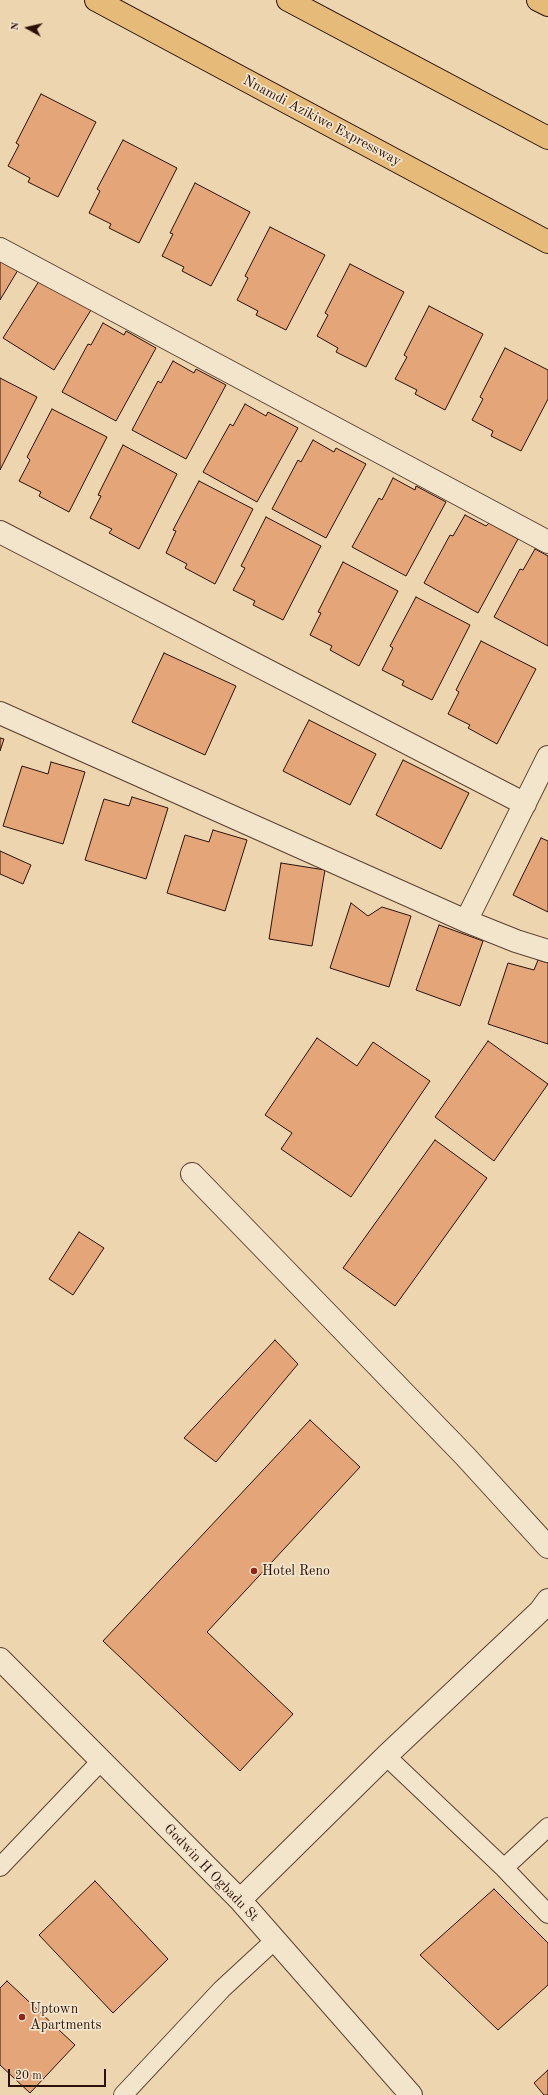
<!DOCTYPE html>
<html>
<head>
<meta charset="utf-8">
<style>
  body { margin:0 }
  #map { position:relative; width:548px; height:2095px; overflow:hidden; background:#edd5b0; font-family:"Old Standard TT",serif }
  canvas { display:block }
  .north { position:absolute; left:8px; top:8px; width:40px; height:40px; -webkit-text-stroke:3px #f3e4cc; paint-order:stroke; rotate:278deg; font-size:11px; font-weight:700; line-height:16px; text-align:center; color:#2a1107 }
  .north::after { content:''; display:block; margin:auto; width:14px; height:18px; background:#2a1107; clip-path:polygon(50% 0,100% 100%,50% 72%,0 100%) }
  .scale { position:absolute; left:8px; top:2069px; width:98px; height:18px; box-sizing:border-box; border:2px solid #2a1107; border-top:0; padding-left:5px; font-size:12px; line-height:14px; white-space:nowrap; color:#2a1107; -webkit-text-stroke:3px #f3e4cc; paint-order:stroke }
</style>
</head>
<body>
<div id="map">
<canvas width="548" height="2095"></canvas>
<div class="north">N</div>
<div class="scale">20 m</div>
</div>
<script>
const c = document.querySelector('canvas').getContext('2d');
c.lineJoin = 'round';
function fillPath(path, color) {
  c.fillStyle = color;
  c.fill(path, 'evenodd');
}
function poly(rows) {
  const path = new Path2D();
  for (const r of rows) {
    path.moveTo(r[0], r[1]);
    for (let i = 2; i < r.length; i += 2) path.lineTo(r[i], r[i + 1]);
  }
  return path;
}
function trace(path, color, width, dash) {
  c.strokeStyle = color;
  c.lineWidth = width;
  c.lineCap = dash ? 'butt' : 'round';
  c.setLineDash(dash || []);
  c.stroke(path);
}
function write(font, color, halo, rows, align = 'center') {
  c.font = font + ' "Old Standard TT",serif';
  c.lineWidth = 3.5;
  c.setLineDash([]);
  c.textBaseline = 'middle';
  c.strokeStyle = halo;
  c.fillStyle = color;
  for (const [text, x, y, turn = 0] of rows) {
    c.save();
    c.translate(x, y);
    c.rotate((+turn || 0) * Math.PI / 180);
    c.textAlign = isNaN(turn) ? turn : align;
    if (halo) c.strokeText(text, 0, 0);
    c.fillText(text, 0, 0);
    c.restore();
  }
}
const building = poly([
  [41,94,96,122,58,197,28,182,30,178,8,166,19,145,16,143,41,94],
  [123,140,177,168,139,243,109,228,111,224,89,213,100,191,97,189,123,140],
  [195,183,250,212,211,286,182,271,184,267,162,256,173,234,170,233,195,183],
  [270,227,325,255,286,330,256,315,258,311,237,300,248,278,245,276,270,227],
  [0,259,18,270,0,300,0,259],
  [350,264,404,292,366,367,336,352,338,348,317,336,328,315,325,313,350,264],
  [41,278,91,310,54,370,3,338,41,278],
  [429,306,483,334,445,410,415,394,417,390,395,379,407,357,404,355,429,306],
  [103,323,124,335,126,331,156,348,116,421,62,392,88,344,91,345,103,323],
  [505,348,548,370,548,399,521,451,491,436,493,431,472,420,483,399,480,397,505,348],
  [173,361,194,373,196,369,226,385,186,459,132,430,158,381,161,383,173,361],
  [0,378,37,397,0,470,0,378],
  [245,404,266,416,268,412,298,428,257,502,203,472,230,424,233,426,245,404],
  [52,409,107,437,69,512,39,496,41,492,19,481,30,460,27,457,52,409],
  [313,440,334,452,336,448,366,464,326,538,272,509,298,460,301,462,313,440],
  [123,445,177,474,139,549,109,533,112,529,90,518,101,496,98,495,123,445],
  [393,478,415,490,416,486,446,502,406,576,352,547,379,498,382,500,393,478],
  [199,481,253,509,215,584,185,568,187,564,166,553,176,531,173,530,199,481],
  [465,515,486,526,489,523,518,539,478,613,424,583,450,535,453,536,465,515],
  [266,517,321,546,283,620,253,605,255,601,233,590,245,568,241,566,266,517],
  [535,549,548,556,548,646,494,617,520,569,523,570,535,549],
  [343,562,398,591,359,666,330,650,332,646,310,635,321,613,318,612,343,562],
  [416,597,470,625,432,700,402,685,404,681,382,670,393,648,390,646,416,597],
  [481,641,536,669,497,744,468,728,470,725,448,714,459,692,456,690,481,641],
  [164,653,236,686,205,755,132,722,164,653],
  [309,720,376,754,350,805,283,771,309,720],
  [0,738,4,739,0,751,0,738],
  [403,760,469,793,441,849,376,815,403,760],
  [51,762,85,772,63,844,3,826,22,766,48,774,51,762],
  [132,797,168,808,146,879,85,860,104,799,129,806,132,797],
  [213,830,247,840,225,911,167,893,185,835,209,842,213,830],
  [541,838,548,841,548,912,513,895,541,838],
  [0,851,31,865,23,884,0,874,0,851],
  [281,863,325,870,312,946,269,939,281,863],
  [351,903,368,916,382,907,411,916,389,987,330,968,351,903],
  [439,925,483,941,460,1006,416,990,439,925],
  [538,960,548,963,548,1044,488,1024,508,963,534,970,538,960],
  [317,1038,357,1066,373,1042,430,1081,351,1197,281,1149,292,1133,265,1115,317,1038],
  [488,1041,548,1084,494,1161,435,1117,488,1041],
  [435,1140,487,1178,395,1306,343,1268,435,1140],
  [79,1232,104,1248,73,1295,49,1279,79,1232],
  [275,1340,298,1364,216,1462,184,1438,275,1340],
  [310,1420,360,1467,207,1632,293,1714,240,1771,103,1641,310,1420],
  [95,1881,168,1959,113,2013,39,1935,95,1881],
  [494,1889,548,1943,548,1985,498,2030,420,1955,494,1889],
  [7,1981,75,2045,30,2093,0,2065,0,1988,7,1981],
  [548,2070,548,2095,544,2095,534,2083,548,2070]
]);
fillPath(building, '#e4a579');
trace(building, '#2a1107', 1);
const lane = poly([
  [386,1756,504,1868,548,1914],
  [0,1867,101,1761],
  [504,1868,548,1827],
  [123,2095,222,1989,275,1940]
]);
const street = poly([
  [0,249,548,542],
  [0,532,525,804],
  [0,713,466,921,516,941,548,951],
  [466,921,548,757],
  [192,1174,465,1456,548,1547],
  [0,1659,240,1900,411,2095],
  [240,1900,386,1756,540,1611,548,1600]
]);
const highway = poly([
  [96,0,548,242],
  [288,0,548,138],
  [538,0,548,5]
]);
trace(lane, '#5b4231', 20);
trace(street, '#5b4231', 24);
trace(highway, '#2a1107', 24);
trace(lane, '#f3e4cc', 18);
trace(street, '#f3e4cc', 22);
trace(highway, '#e6ba78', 22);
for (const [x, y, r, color] of [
  [254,1571,4,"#8f2418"],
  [22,2017,4,"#8f2418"]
]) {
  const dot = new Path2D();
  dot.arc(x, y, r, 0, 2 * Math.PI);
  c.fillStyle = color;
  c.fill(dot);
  trace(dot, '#f3e4cc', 1.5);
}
write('14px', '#2a1107', '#f3e4cc', [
  ["Nnamdi Azikiwe Expressway",322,121,28],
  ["Godwin H Ogbadu St",211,1873,46]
]);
write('14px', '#2a1107', '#f3e4cc', [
  ["Hotel Reno",262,1571],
  ["Uptown",30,2009],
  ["Apartments",30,2025]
], 'left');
</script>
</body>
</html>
